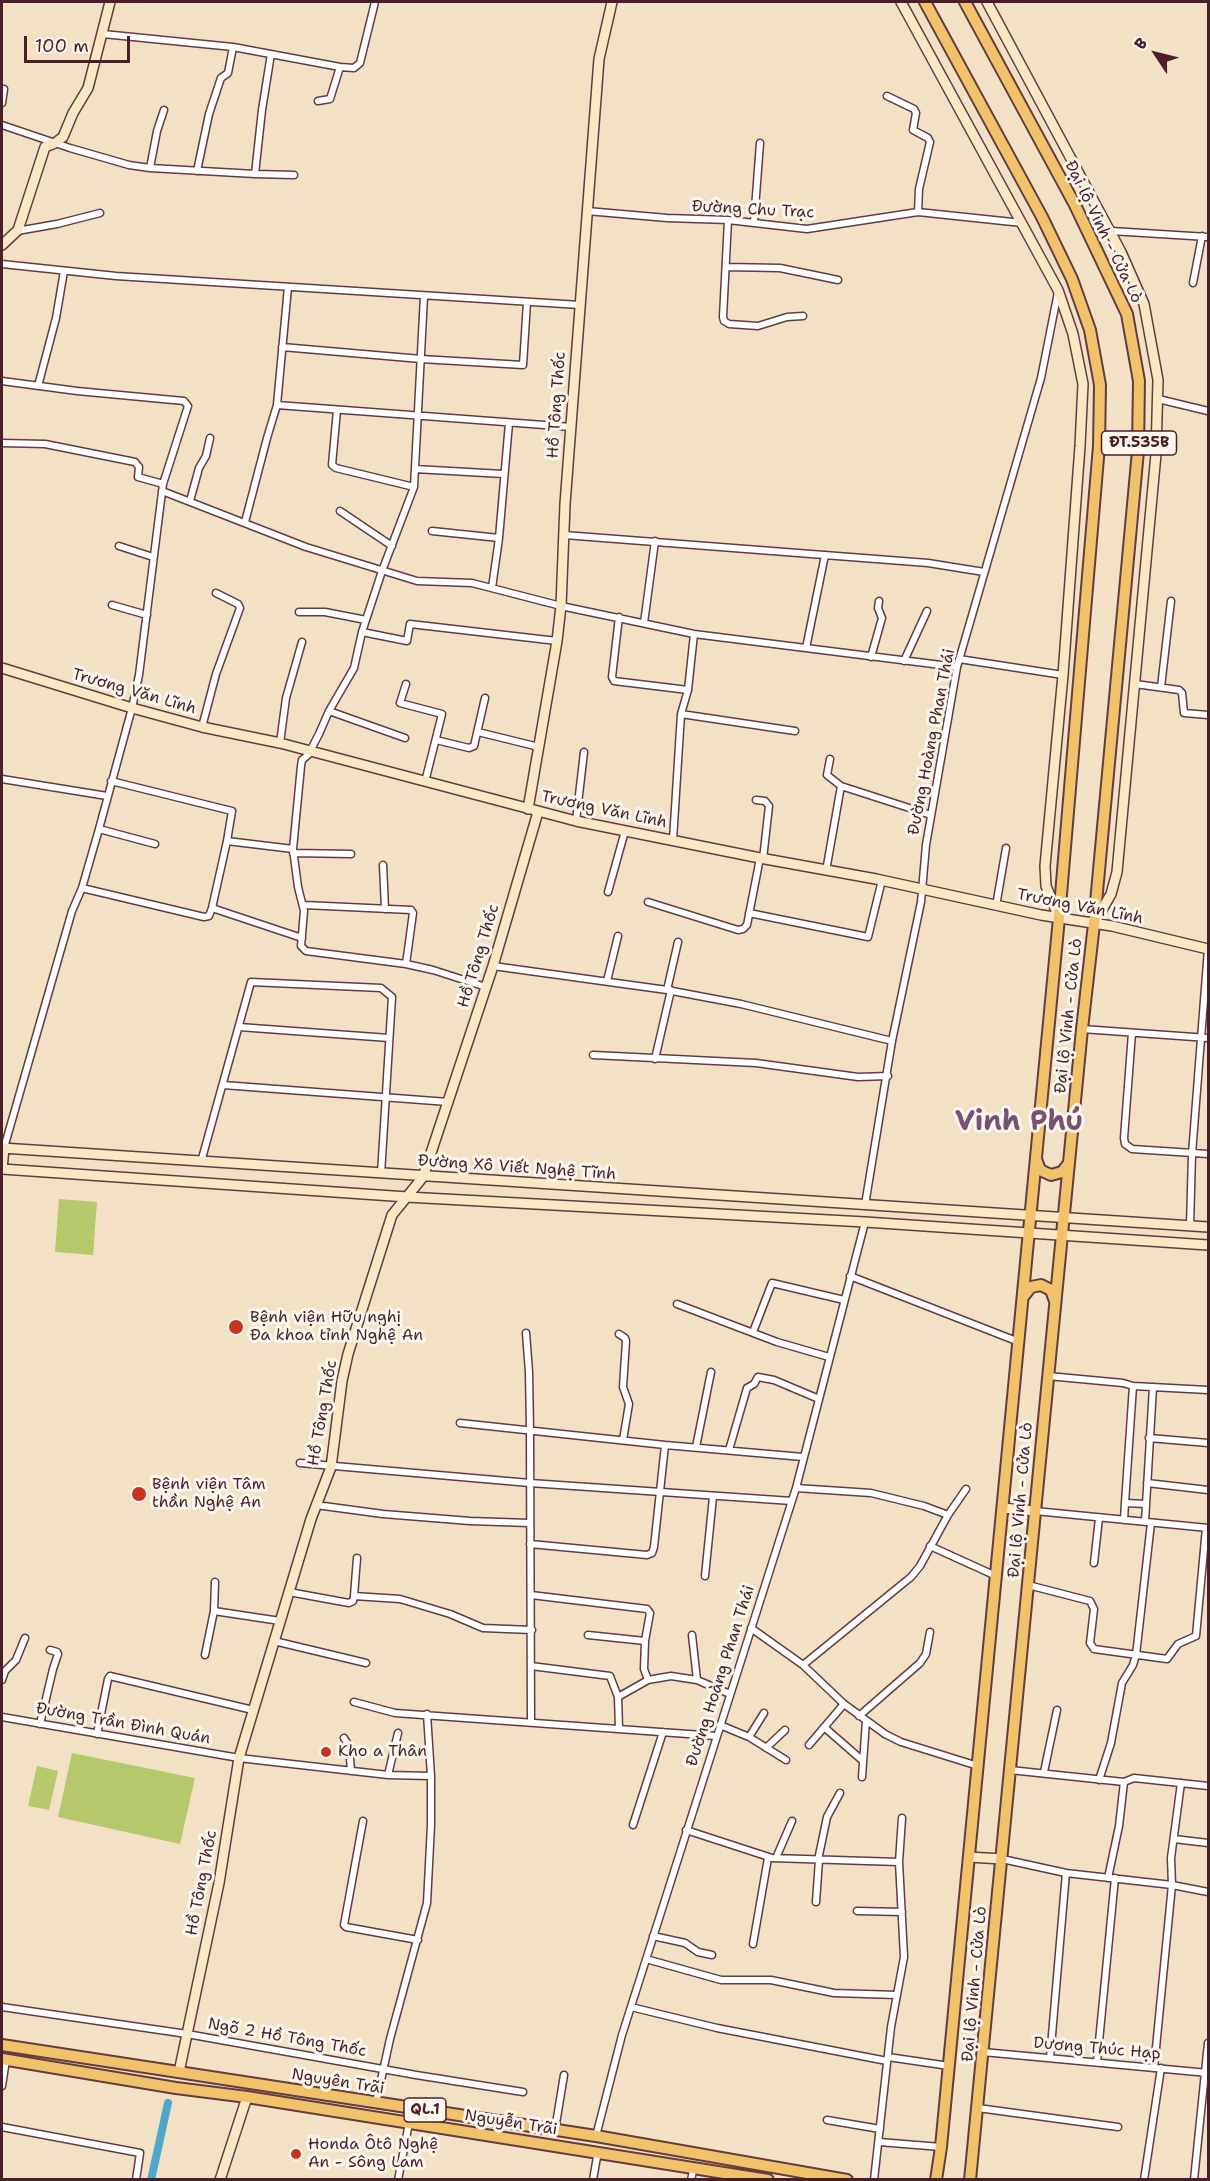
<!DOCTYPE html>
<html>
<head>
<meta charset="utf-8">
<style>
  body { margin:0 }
  #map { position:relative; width:1210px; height:2181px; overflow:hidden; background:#f2e1c4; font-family:"Shantell Sans",sans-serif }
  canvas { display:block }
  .frame { position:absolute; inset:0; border:3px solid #4a1f2b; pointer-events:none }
  .north { position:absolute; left:1126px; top:24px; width:60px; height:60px; -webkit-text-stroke:4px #fbf7ec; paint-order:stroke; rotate:305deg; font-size:16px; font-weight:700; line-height:24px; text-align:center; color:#4a1f2b }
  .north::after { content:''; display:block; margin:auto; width:21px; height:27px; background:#4a1f2b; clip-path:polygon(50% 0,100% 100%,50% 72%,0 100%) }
  .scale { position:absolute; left:24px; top:36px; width:106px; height:27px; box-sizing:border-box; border:3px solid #4a1f2b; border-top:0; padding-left:8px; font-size:18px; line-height:21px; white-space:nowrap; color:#4a1f2b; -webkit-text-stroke:4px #fbf7ec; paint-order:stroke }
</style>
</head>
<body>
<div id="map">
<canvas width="1210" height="2181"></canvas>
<div class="frame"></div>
<div class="north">B</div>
<div class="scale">100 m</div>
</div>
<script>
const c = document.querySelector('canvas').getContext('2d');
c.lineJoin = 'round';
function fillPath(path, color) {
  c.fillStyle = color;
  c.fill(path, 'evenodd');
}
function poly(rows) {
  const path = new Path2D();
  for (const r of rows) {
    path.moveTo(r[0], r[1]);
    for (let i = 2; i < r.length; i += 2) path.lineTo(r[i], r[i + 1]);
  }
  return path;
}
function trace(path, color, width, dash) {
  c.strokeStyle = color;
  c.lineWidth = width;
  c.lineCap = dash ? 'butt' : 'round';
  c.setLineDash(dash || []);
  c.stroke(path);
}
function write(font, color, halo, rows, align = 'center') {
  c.font = font + ' "Shantell Sans",sans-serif';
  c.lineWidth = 6;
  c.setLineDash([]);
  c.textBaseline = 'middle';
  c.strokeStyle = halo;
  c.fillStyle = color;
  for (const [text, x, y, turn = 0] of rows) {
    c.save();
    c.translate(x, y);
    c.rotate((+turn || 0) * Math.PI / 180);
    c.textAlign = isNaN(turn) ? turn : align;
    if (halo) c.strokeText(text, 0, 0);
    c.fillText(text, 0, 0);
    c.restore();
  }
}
fillPath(poly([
  [59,1199,97,1202,93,1255,55,1252],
  [72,1753,195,1778,180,1844,58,1817],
  [37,1766,58,1771,49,1810,28,1806]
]), '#b6c86c');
trace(poly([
  [151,2180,168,2103]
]), '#4ea7cc', 8);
const street = poly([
  [103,34,233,47,340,67,354,68,360,63,375,2],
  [887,96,914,109,916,113,913,130,928,138,930,142,919,189,918,212],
  [318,101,330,99,340,67],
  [2,103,4,89],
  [2,125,70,148,129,165,150,168,255,174,262,110,271,54],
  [150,168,157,131,164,110],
  [197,171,209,114,221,78,228,73,233,47],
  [255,174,294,175],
  [587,211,667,218,728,220,807,229,918,212,1022,223],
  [728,220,723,317,724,321,729,324,758,326,787,317,803,316],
  [754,222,760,143],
  [17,231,57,224,100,213],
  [1111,231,1208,237],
  [2,264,116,276,580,305],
  [726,267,780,268,838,280],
  [1193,283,1202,236],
  [424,296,414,487,382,571,362,632,354,668,329,711,319,734,308,755,302,760,301,766,293,849,298,887,304,911,301,946,306,951,406,964,433,970,486,987],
  [282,347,421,359,523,365,527,302],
  [2,381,77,391,184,401,188,406,163,484,139,675,132,708,99,829,82,888,72,911,4,1148],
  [38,386,56,318,64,271],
  [1158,399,1208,411],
  [277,405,571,427],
  [337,410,332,465,336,468,414,487],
  [2,443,45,444,135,462,139,467,138,477,163,484],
  [415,469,503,474],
  [162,491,306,547,417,581,472,583,561,606,694,634,957,667],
  [190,501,199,468,206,456,210,438],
  [340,511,392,546],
  [245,522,267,438,277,405,288,287],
  [432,531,499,538,509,423],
  [564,535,928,563,984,572],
  [119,546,153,557],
  [492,588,499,538],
  [112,605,147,615],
  [299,612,325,612,366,620],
  [619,617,612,677,614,681,688,690],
  [644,623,655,541],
  [362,632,407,641,410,624,557,641],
  [806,648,825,555],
  [871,657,882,618,878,608,879,601],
  [959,659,1063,675],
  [904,661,927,611],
  [406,684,400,703,442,714,425,782],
  [1135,684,1179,690,1182,693,1184,713,1208,715],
  [1161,687,1171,601],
  [329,711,405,738],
  [681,714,795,731],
  [202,727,216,674,240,608,238,604,216,593],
  [478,732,539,747],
  [436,740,469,748,474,746,485,698],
  [280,743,286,698,302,642],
  [830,759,827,775,841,786,931,815],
  [2,779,107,796],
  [756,800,765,801,769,806,763,859],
  [576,821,584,752],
  [99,829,155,844],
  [673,840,681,714,688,690,694,634],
  [227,841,293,849],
  [293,853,351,854],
  [383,865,385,909],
  [826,871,841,786],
  [82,888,204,917,209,916,212,908,227,841,232,811,111,781],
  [608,892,625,831],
  [648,902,738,930,743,929,747,925,760,858],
  [304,905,411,910,413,913,406,964],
  [996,906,1006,848],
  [212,908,302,938],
  [749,913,868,937,882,880],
  [493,966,667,990,741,1004,892,1041],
  [607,981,618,936],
  [667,990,678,942],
  [239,1027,389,1038],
  [1082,1029,1208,1038],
  [1132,1033,1124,1138,1125,1144,1132,1149,1208,1154],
  [593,1055,756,1063,858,1077,888,1076],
  [655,1059,671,990],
  [223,1085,448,1102],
  [201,1162,251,982,381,988,392,997,381,1174],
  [865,1205,892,1041,921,902,926,845,957,667,1041,378,1058,292],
  [1190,1226,1192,1154,1208,949],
  [850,1276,1019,1342],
  [677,1304,777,1342,829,1357],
  [753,1332,772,1283,844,1300],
  [526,1333,529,1372,530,1431,531,1722],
  [619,1334,625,1338,626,1341,623,1387,629,1404,623,1440],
  [1048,1376,1123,1383,1133,1386,1208,1390],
  [1133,1386,1125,1503,1146,1504],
  [460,1423,665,1445,803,1457],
  [1149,1438,1208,1443],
  [696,1447,711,1372],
  [729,1450,747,1388,754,1384,758,1377,774,1380,819,1399],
  [300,1463,530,1483,792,1501],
  [1147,1483,1208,1490],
  [796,1488,871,1493,924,1506,948,1515,920,1566,911,1577,803,1665],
  [316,1505,383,1514,470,1521,529,1523],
  [1035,1511,1208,1528],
  [948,1515,966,1489],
  [1124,1520,1125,1503],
  [1145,1522,1153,1387],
  [530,1544,647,1555,652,1553,654,1547,665,1445],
  [930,1546,996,1576],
  [1094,1563,1099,1518],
  [705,1576,713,1497],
  [1028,1585,1090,1601,1094,1609,1090,1643,1094,1649,1167,1659,1178,1644,1196,1636,1206,1528],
  [289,1592,349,1603,353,1601,354,1596,400,1599,450,1614,483,1628,532,1630],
  [531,1595,647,1609,650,1613,645,1641,644,1669,648,1680],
  [354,1596,357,1558],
  [214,1611,280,1621],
  [751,1628,803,1665,844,1704,885,1734,901,1742,978,1766],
  [588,1635,645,1641],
  [692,1635,697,1680],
  [274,1641,366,1663],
  [205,1655,214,1611,215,1582],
  [531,1666,610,1676,618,1697,619,1728],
  [2,1680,5,1671,16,1660,25,1638],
  [618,1697,648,1680,671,1676,697,1680,730,1694],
  [354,1702,395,1713,716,1736],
  [859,1716,920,1663,926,1654,930,1632],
  [2,1717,239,1758,388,1775,431,1776],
  [40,1724,53,1669,58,1654,57,1652,50,1650],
  [720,1725,749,1737,786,1760],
  [824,1727,863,1761],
  [97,1734,108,1679,110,1676,253,1710],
  [749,1737,764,1713],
  [344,1738,349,1746,351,1771],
  [809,1745,844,1704],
  [766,1748,785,1730],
  [1010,1770,1124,1782,1134,1778,1208,1786],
  [1044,1772,1057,1710],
  [388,1775,398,1733],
  [862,1777,866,1721],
  [1099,1780,1111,1743,1122,1683,1133,1665,1136,1655,1151,1523],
  [363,1821,344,1925,346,1927,418,1940],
  [633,1825,663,1732],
  [686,1830,772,1858,899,1862],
  [1174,1839,1208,1843],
  [776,1858,792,1821],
  [1002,1859,1066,1873,1172,1885,1208,1892],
  [818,1860,827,1817,840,1793],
  [1108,1878,1119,1826,1124,1782],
  [816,1902,819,1860],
  [857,1911,902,1912],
  [653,1936,685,1943,698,1952,712,1955],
  [753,1944,768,1858],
  [646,1959,721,1980,771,1980,834,1993,897,1995],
  [2,2007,187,2034,416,2075,523,2092],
  [631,2007,717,2028,887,2061],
  [983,2052,1208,2073],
  [888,2057,949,2066],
  [1050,2058,1066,1873],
  [1097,2062,1115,1878],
  [1154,2068,1172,1885,1171,1858,1181,1783],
  [2,2086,6,2060],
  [376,2103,390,2039,427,1903,431,1825,431,1776,427,1714],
  [978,2108,1118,2127],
  [827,2120,880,2129],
  [2,2127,140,2153,136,2180],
  [555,2130,564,2075],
  [596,2136,622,2035,796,1488,865,1222],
  [879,2142,941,2147],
  [398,2180,409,2123],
  [593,2180,598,2151],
  [691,2180,694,2167],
  [874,2180,891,2027,904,1957,899,1862,902,1818],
  [1144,2180,1161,2068],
  [1194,2180,1208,2043]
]);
const secondary = poly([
  [901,2,1058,290,1073,334,1083,384,1080,446,1063,675,1045,866,1046,886,1059,918],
  [987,2,1121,252,1144,304,1158,380,1156,454,1117,872,1111,894,1095,922],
  [2,245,18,230,45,147,55,143,63,137,73,113,88,88,110,2],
  [2,668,132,708,202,727,280,743,576,821,760,858,876,879,1041,915,1112,926,1208,949],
  [528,809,557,641,561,606,565,504,599,59,612,2],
  [2,1148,1208,1227],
  [4,1148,2,1169,407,1197,865,1222,1208,1245],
  [1003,1508,1035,1511],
  [969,1857,1002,1859],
  [179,2072,219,1883,239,1758,311,1519,331,1467,342,1381,348,1354,392,1215,423,1177,493,966,538,812],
  [220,2180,247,2097]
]);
const primary = poly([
  [925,2,1042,217,1072,279,1090,330,1100,385,1099,446,1059,918,941,2147,936,2180],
  [965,2,1075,205,1127,314,1139,381,1138,451,1094,924,1082,1029,970,2180],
  [1036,1159,1040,1170,1051,1175,1062,1172,1069,1163],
  [1023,1297,1031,1287,1041,1285,1051,1290,1055,1301],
  [2,2045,596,2136,847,2180],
  [2,2059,176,2088,247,2097,768,2180]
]);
trace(street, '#633c42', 9);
trace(secondary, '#633c42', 12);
trace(primary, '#633c42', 14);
trace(street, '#fff', 6);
trace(secondary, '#fae7c3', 9);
trace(primary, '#f2c26a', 10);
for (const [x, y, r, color] of [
  [236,1327,8,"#c8321e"],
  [139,1494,8,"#c8321e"],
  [326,1752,6,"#c8321e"],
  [296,2154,6,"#c8321e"]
]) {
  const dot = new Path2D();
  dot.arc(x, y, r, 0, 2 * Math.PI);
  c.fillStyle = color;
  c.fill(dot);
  trace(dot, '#fbf7ec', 2);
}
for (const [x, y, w] of [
  [1139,443,75],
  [425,2110,42]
]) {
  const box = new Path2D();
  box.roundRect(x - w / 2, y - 12, w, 24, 4.5);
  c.fillStyle = '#fbf7ec';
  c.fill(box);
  trace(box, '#4a1f2b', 1.5);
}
write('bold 15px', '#4a1f2b', null, [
  ["ĐT.535B",1139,443],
  ["QL.1",425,2110]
]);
write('16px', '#4a1f2b', '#fbf7ec', [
  ["Đường Chu Trạc",753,210,3],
  ["Đại lộ Vinh - Cửa Lò",1103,232,64],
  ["Hồ Tông Thốc",557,405,-86],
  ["Trương Văn Lĩnh",134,692,16],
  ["Đường Hoàng Phan Thái",932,742,-79],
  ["Trương Văn Lĩnh",604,810,12],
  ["Trương Văn Lĩnh",1080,907,11],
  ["Hồ Tông Thốc",479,956,-73],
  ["Đại lộ Vinh - Cửa Lò",1069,1016,-84],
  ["Đường Xô Viết Nghệ Tĩnh",517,1168,4],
  ["Hồ Tông Thốc",323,1413,-80],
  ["Đại lộ Vinh - Cửa Lò",1021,1500,-85],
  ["Đường Hoàng Phan Thái",721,1676,-72],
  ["Đường Trần Đình Quán",123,1724,10],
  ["Hồ Tông Thốc",202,1883,-79],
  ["Đại lộ Vinh - Cửa Lò",975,1984,-85],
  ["Ngõ 2 Hồ Tông Thốc",287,2038,10],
  ["Dương Thúc Hạp",1097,2049,5],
  ["Nguyên Trãi",338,2082,9],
  ["Nguyễn Trãi",511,2123,9]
]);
write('16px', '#4a1f2b', '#fbf7ec', [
  ["Bệnh viện Hữu nghị",250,1318],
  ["Đa khoa tỉnh Nghệ An",250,1336],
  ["Bệnh viện Tâm",152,1485],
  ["thần Nghệ An",152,1503],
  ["Kho a Thân",338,1752],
  ["Honda Ôtô Nghệ",308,2145],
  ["An - Sông Lam",308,2163]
], 'left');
write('bold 28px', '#795173', '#fbf7ec', [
  ["Vinh Phú",1019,1123]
]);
</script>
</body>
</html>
